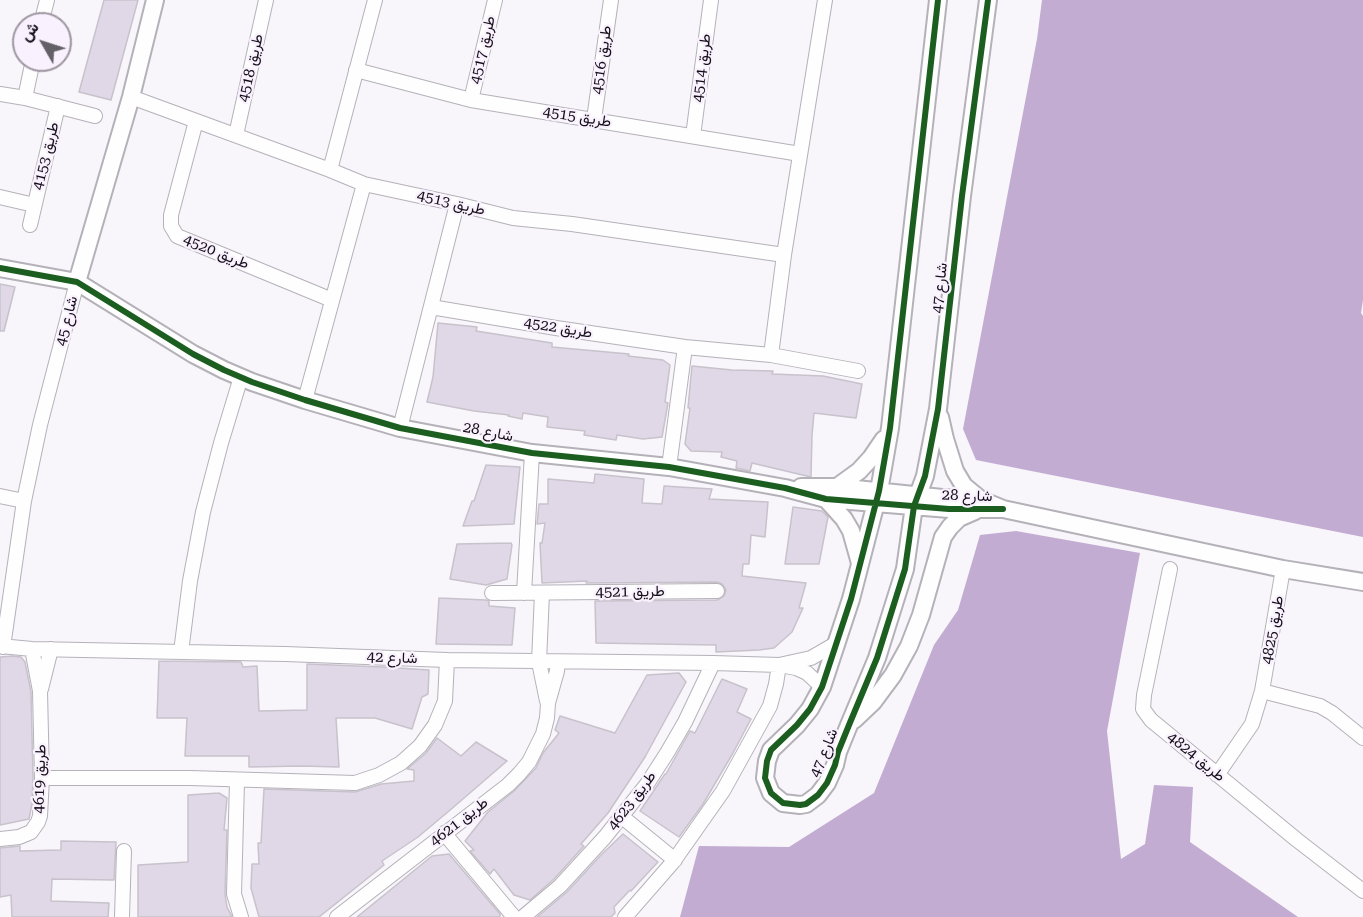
<!DOCTYPE html>
<html>
<head>
<meta charset="utf-8">
<style>
  body { margin:0 }
  #map { position:relative; width:1363px; height:917px; overflow:hidden; background:#f8f5fb; font-family:"Roboto Serif",Vazirmatn,serif }
  canvas { display:block }
  .north { position:absolute; left:12px; top:12px; width:60px; height:60px; box-sizing:border-box; background:#f9f2fe; border:2px solid #9e97a2; border-radius:50%; rotate:309deg; font-size:16px; font-weight:700; line-height:24px; text-align:center; color:#150f19 }
  .north::after { content:''; display:block; margin:auto; width:21px; height:27px; background:#646068; clip-path:polygon(50% 0,100% 100%,50% 72%,0 100%) }
</style>
</head>
<body>
<div id="map">
<canvas width="1363" height="917"></canvas>
<div class="north">ش</div>
</div>
<script>
const c = document.querySelector('canvas').getContext('2d');
c.lineJoin = 'round';
function fillPath(path, color) {
  c.fillStyle = color;
  c.fill(path, 'evenodd');
}
function poly(rows) {
  const path = new Path2D();
  for (const r of rows) {
    path.moveTo(r[0], r[1]);
    for (let i = 2; i < r.length; i += 2) path.lineTo(r[i], r[i + 1]);
  }
  return path;
}
function trace(path, color, width, dash) {
  c.strokeStyle = color;
  c.lineWidth = width;
  c.lineCap = dash ? 'butt' : 'round';
  c.setLineDash(dash || []);
  c.stroke(path);
}
function write(font, color, halo, rows, align = 'center') {
  c.font = font + ' "Roboto Serif",Vazirmatn,serif';
  c.lineWidth = 4.5;
  c.setLineDash([]);
  c.textBaseline = 'middle';
  c.strokeStyle = halo;
  c.fillStyle = color;
  for (const [text, x, y, turn = 0] of rows) {
    c.save();
    c.translate(x, y);
    c.rotate((+turn || 0) * Math.PI / 180);
    c.textAlign = isNaN(turn) ? turn : align;
    if (halo) c.strokeText(text, 0, 0);
    c.fillText(text, 0, 0);
    c.restore();
  }
}
fillPath(poly([
  [1042,0,1363,0,1363,300,1361,313,1363,316,1363,537,976,460,963,429,1037,39],
  [1016,531,1140,553,1107,731,1121,859,1145,844,1154,785,1193,787,1190,842,1298,917,680,917,699,846,789,847,874,793,934,645,958,610,980,535]
]), '#c2acd2');
const building = poly([
  [104,0,138,0,111,100,79,92,104,0],
  [0,284,15,287,4,331,0,331,0,284],
  [438,323,477,327,476,331,552,343,552,347,629,354,628,356,663,360,670,365,665,402,668,403,662,437,643,439,617,435,616,440,584,435,585,431,547,427,548,417,523,413,522,419,508,416,509,415,474,411,427,402,433,377,438,323],
  [692,366,732,370,773,371,772,374,823,376,862,384,856,418,814,413,812,435,811,477,752,463,750,471,736,468,737,461,721,457,722,452,691,451,685,444,690,408,688,408,692,366],
  [486,465,520,467,514,524,463,526,472,501,474,501,486,465],
  [595,474,644,479,642,503,662,504,664,486,712,489,709,499,768,502,765,537,751,535,749,564,743,564,742,576,806,583,799,608,803,608,792,632,774,648,759,650,716,652,716,645,596,643,595,601,717,600,724,596,726,590,722,584,717,582,586,583,587,581,542,583,540,543,542,543,545,523,537,524,539,504,548,504,548,479,594,483,595,474],
  [793,507,822,511,828,517,819,564,785,564,793,507],
  [511,543,512,545,507,579,486,585,450,579,457,544,511,543],
  [439,598,486,600,489,601,489,606,515,608,512,645,436,644,439,598],
  [12,656,21,657,25,662,31,692,33,778,32,804,29,819,0,825,0,657,12,656],
  [159,661,241,662,243,667,257,666,259,711,307,710,307,664,383,667,429,670,428,694,422,697,412,729,375,718,336,718,339,767,302,766,249,767,249,756,185,756,187,718,157,718,159,661],
  [679,673,686,682,645,757,608,813,581,844,584,846,554,879,530,900,514,895,494,869,490,874,470,851,474,850,465,841,488,812,514,791,536,768,543,753,559,733,555,730,560,716,615,733,647,675,679,673],
  [722,679,747,689,737,712,751,719,733,753,703,804,679,837,640,811,665,774,666,774,690,731,695,733,722,679],
  [437,738,461,756,476,742,507,761,449,811,418,837,382,861,384,865,319,917,259,917,251,888,252,864,259,864,258,843,261,843,264,789,355,792,381,784,414,781,414,770,407,769,426,753,437,738],
  [219,793,227,798,224,830,227,830,225,894,227,907,232,917,138,917,138,865,188,862,188,795,219,793],
  [623,834,658,862,631,891,630,890,614,907,615,913,611,917,537,917,567,892,601,855,623,834],
  [61,841,116,842,114,880,52,879,51,901,109,903,108,917,12,917,11,895,0,897,0,848,20,846,20,851,61,850,61,841],
  [449,854,500,914,500,917,357,917,432,856,449,854]
]);
fillPath(building, '#e0d8e6');
trace(building, '#c7c2cb', 1.5);
const minor = poly([
  [41,24,47,0],
  [356,70,471,100,800,154],
  [0,94,25,98,95,116],
  [131,97,330,170,364,184,457,204,513,218,572,224,784,255],
  [25,98,33,60],
  [471,100,495,0],
  [594,119,611,0],
  [196,121,171,215,171,226,177,236,332,300],
  [236,135,266,0],
  [693,136,711,0],
  [330,170,375,0],
  [0,197,34,205],
  [30,225,58,106],
  [431,307,556,328,685,347,771,355,858,371],
  [771,355,784,255,825,0],
  [305,400,364,184],
  [400,428,457,204],
  [669,467,685,347],
  [0,496,24,501],
  [1170,569,1144,695,1143,709,1151,720,1297,840,1363,891],
  [492,593,717,591],
  [524,593,532,453],
  [542,593,539,662,547,701],
  [0,646,32,649,285,654,447,660,713,663,779,665,811,658,837,643],
  [3,647,24,501,40,425,77,282],
  [181,652,190,581,203,512,221,443,241,377],
  [785,666,796,668,807,673,822,687],
  [41,689,51,649],
  [1262,691,1320,706,1332,713,1363,738],
  [1217,775,1252,724,1262,691,1283,569],
  [42,778,190,778,355,783,379,775,401,763,420,746,435,725,445,701,447,660],
  [237,781,234,894,241,917],
  [621,816,675,860],
  [444,833,514,917],
  [0,839,19,837,31,832,38,822,40,816,42,778,40,691,32,649],
  [122,917,124,851],
  [337,917,508,785,519,774,529,762,543,734,547,718,548,703,557,671,558,662],
  [523,917,560,886,605,837,647,784,667,753,685,722,713,663],
  [625,917,673,862,723,791,770,706,776,684,779,665]
]);
const tertiary = poly([
  [938,0,890,428,879,491,851,599,822,687,810,709,797,725,771,750,767,761,765,778,771,793,783,803,800,805,806,804,818,795,827,783,835,765,838,752,849,725,877,658,905,569,914,506,925,476,938,409,962,196,988,0],
  [0,268,77,282,193,354,224,370,252,382,305,400,400,428,532,453,669,467,785,488,826,499,949,509,1003,509],
  [77,282,131,97,155,0],
  [940,417,945,439,955,471,964,486,981,500],
  [801,487,837,487,942,498,981,500,1003,509,1283,569,1363,582],
  [837,487,859,471,871,458,884,439],
  [826,499,844,519,851,531,860,563],
  [854,720,873,702,893,675,909,646,921,615,943,537,950,527,959,518,975,511]
]);
trace(minor, '#b5b1b9', 16);
trace(tertiary, '#b5b1b9', 20);
trace(minor, '#fefefe', 14);
trace(tertiary, '#fefefe', 16);
trace(poly([
  [938,0,890,428,879,491,851,599,822,687,810,709,797,725,771,750,767,761,765,778,771,793,783,803,800,805,806,804,818,795,827,783,835,765,838,752,849,725,877,658,905,569,914,506,925,476,938,409,962,196,988,0],
  [0,268,77,282,193,354,224,370,252,382,305,400,400,428,532,453,669,467,785,488,826,499,949,509,1003,509]
]), '#1b5e20', 6);
write('15px', '#150f19', '#f9f2fe', [
  ["طريق 4517",483,50,-77],
  ["طريق 4516",602,60,-82],
  ["طريق 4518",251,68,-77],
  ["طريق 4514",702,68,-83],
  ["طريق 4515",577,117,9],
  ["طريق 4153",46,156,-76],
  ["طريق 4513",451,203,13],
  ["طريق 4520",216,252,22],
  ["شارع 47",940,288,-84],
  ["شارع 45",67,321,-76],
  ["طريق 4522",558,328,9],
  ["شارع 28",488,432,11],
  ["شارع 28",967,496,2],
  ["طريق 4521",630,592,-1],
  ["طريق 4825",1273,630,-80],
  ["شارع 42",392,658,2],
  ["شارع 47",824,753,-68],
  ["طريق 4824",1196,757,39],
  ["طريق 4619",40,779,-88],
  ["طريق 4623",632,801,-53],
  ["طريق 4621",459,822,-38]
]);
</script>
</body>
</html>
